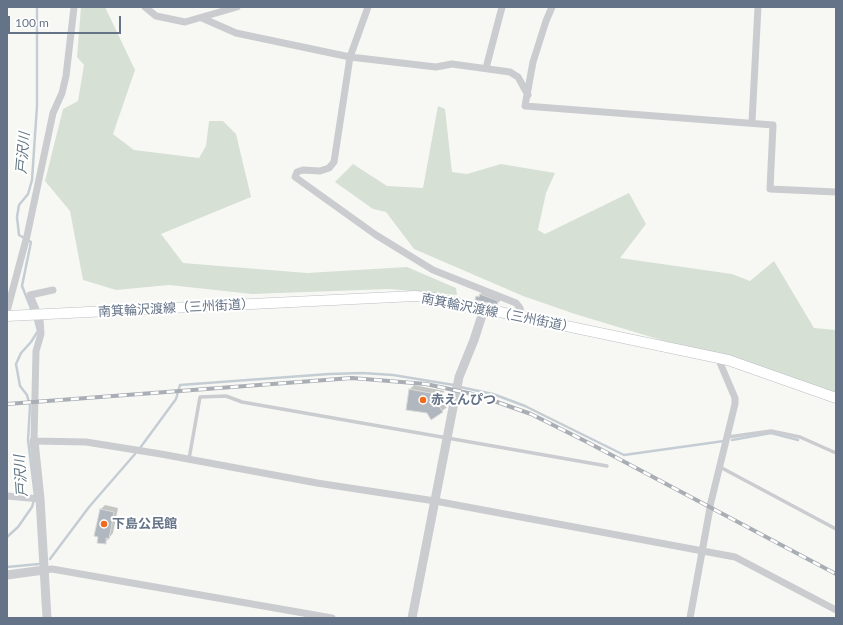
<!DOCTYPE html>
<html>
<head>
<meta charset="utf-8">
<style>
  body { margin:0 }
  #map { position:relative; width:843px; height:625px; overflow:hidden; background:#f7f8f4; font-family:Lato,sans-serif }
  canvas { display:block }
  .frame { position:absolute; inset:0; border:8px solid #647387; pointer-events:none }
  .scale { position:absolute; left:8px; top:16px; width:113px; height:18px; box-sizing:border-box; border:2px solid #647387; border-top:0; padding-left:5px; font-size:12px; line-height:14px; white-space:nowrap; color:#647387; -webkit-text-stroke:3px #fff; paint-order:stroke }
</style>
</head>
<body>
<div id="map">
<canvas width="843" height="625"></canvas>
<div class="frame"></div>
<div class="scale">100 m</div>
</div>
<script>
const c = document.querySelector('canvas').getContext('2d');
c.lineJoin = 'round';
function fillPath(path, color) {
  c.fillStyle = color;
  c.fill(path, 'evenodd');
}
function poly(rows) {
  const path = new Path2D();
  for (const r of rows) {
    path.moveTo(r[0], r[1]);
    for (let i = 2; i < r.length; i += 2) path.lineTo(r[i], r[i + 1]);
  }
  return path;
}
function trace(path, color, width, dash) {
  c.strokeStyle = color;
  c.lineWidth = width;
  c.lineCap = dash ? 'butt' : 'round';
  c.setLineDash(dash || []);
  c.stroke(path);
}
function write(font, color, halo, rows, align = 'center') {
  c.font = font + ' Lato,"Noto Sans JP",sans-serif';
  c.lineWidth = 4;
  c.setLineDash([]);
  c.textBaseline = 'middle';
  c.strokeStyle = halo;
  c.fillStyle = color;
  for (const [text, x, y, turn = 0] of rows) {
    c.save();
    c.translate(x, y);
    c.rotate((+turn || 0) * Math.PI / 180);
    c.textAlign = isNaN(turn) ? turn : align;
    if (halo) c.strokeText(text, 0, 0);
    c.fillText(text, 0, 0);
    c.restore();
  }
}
fillPath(poly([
  [81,7,105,7,135,70,113,134,134,150,199,158,206,146,209,121,223,121,236,134,251,197,161,234,183,263,307,273,407,267,456,288,457,295,389,289,252,294,169,285,116,290,83,280,70,211,45,181,63,109,78,101,84,65,77,57],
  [438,106,445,109,452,172,467,174,501,164,555,173,546,193,538,230,545,234,629,193,646,224,620,258,732,274,750,281,774,261,814,328,836,330,836,393,575,314,523,296,414,249,386,212,373,209,335,182,353,164,387,186,423,188]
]), '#d7e0d5');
fillPath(poly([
  [483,292,500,299,500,301,497,304,477,297],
  [414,385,444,391,442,401,447,407,442,411,410,389],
  [105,505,118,508,113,533,105,543,101,509]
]), '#0003');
trace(poly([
  [32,311,22,286,31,242,19,235,17,217,19,205,28,194,32,180,37,106,37,7],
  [460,387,493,394,525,406,624,455,724,441],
  [732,440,771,433,798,440],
  [140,448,176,399,180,385,329,374,363,373,393,375,454,385],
  [7,537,18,527,32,507,35,496,28,440,30,406,27,395,20,386,16,364,21,353,31,342,38,331,35,319],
  [50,559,89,507,135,454],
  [7,567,39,564]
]), '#c5cdd4', 2.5);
const building = poly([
  [480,294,498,301,497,305,475,300,476,296,479,297,480,294],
  [409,389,440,395,438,405,443,412,431,420,427,413,406,410,409,389],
  [100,509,114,512,109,539,106,538,106,544,97,543,98,537,94,536,100,509]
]);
fillPath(building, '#b1b7bf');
trace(building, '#d9d9d7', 1);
const secondary = poly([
  [7,316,415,296,433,298,728,360,836,398]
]);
trace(secondary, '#bbbfc4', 11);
trace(poly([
  [728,437,771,431,800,437,836,453],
  [189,459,200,397,226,396,242,402,607,466],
  [720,467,836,529]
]), '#caccd0', 3.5);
trace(poly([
  [145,7,156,16,185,22,237,7],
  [368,7,350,57,334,162,329,168,320,171,303,170,297,172,295,177,376,235,433,270,516,303,520,308,522,316],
  [552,7,546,21,533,62,525,106,773,125,770,189,836,192],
  [202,18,236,33,350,57,436,67,452,64,510,72,518,77,528,95],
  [486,68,502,7],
  [752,122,758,7],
  [53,290,30,295,40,319,41,334,36,351,34,441,86,442,161,454,317,483,435,501,735,557,836,610],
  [7,311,27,236,53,113,62,93,66,76,74,7],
  [7,496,40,499],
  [710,506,735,404,735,398,718,358],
  [44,570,52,569,332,618],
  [690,618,710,508]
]), '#caccd0', 7);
trace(poly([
  [34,441,40,499,47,618],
  [7,575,44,570],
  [412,618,459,377,474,340,484,309]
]), '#caccd0', 9);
trace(secondary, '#fff', 10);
const rail = poly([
  [7,404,352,378,426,384,477,395,531,414,587,442,836,574]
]);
trace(rail, '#a9adb4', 4);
trace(rail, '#fff', 2.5, [8]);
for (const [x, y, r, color] of [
  [423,400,4,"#ee6a1d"],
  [104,524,4,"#ee6a1d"]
]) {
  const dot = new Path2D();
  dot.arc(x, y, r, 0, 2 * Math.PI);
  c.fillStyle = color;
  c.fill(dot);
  trace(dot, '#fff', 1.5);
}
write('13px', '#647387', '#fff', [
  ["南箕輪沢渡線（三州街道）",176,308,-3],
  ["南箕輪沢渡線（三州街道）",498,313,11]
]);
write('bold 13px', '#647387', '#fff', [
  ["赤えんぴつ",431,400],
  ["下島公民館",112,524]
], 'left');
write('italic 14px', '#607583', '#fff', [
  ["戸沢川",23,153,-85],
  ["戸沢川",21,476,-94]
]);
</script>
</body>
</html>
